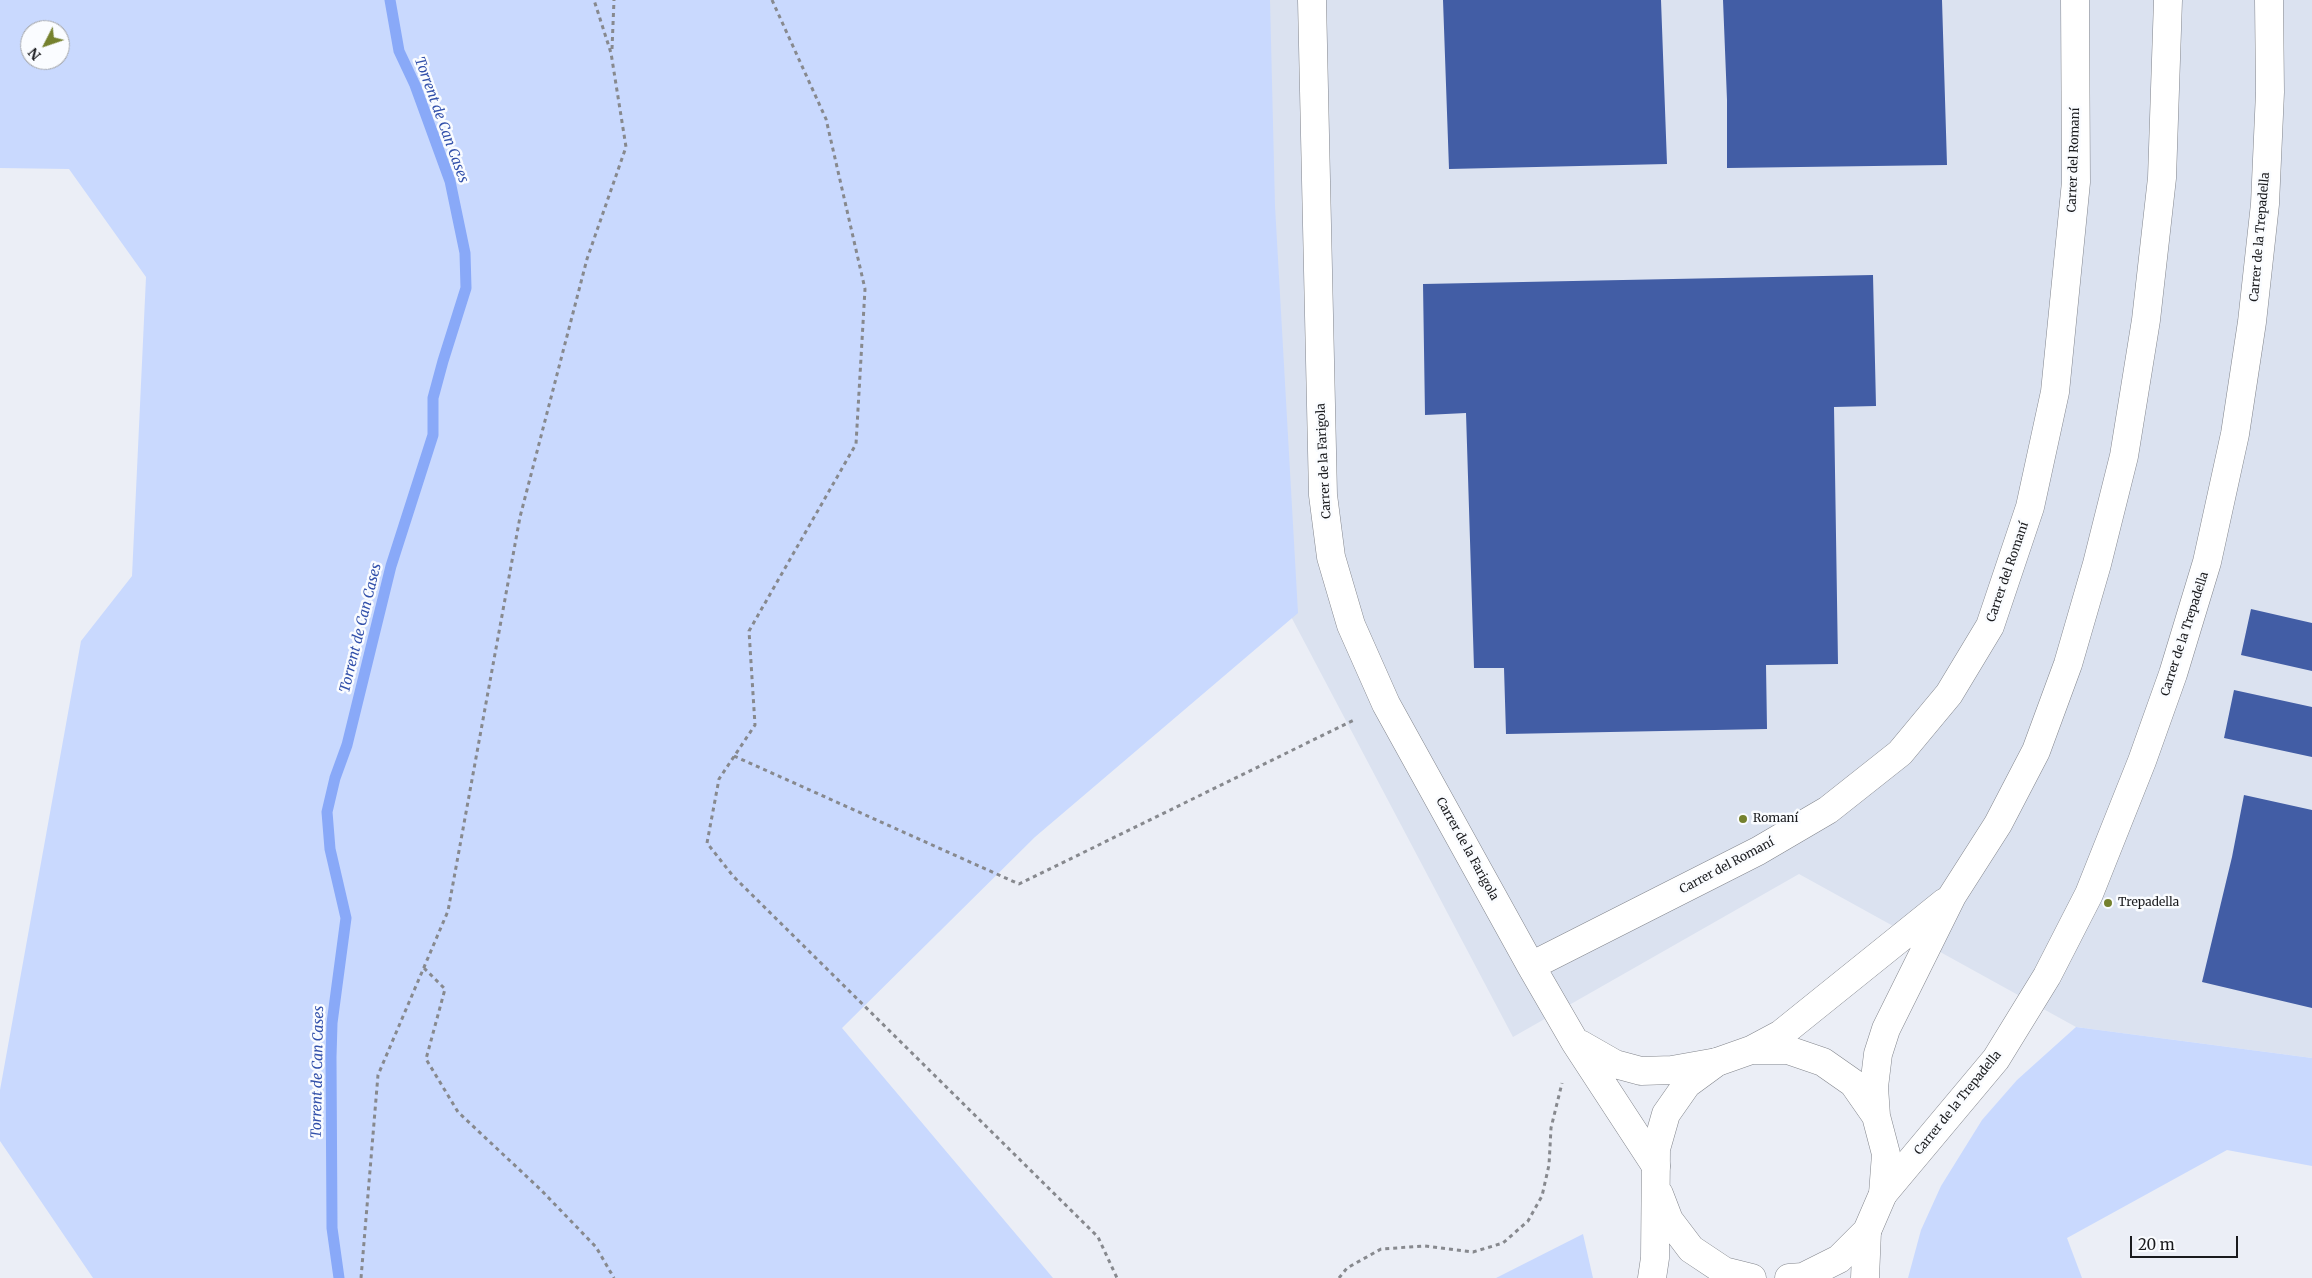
<!DOCTYPE html>
<html>
<head>
<meta charset="utf-8">
<style>
  body { margin:0 }
  #map { position:relative; width:2312px; height:1278px; overflow:hidden; background:#ebeef6; font-family:Merriweather,serif }
  canvas { display:block }
  .north { position:absolute; left:20px; top:20px; width:50px; height:50px; box-sizing:border-box; background:#fafcff; border:1px solid #a0a2a5; border-radius:50%; rotate:229deg; font-size:14px; font-weight:700; line-height:20px; text-align:center; color:#191a1d }
  .north::after { content:''; display:block; margin:auto; width:18px; height:22px; background:#75812e; clip-path:polygon(50% 0,100% 100%,50% 72%,0 100%) }
  .scale { position:absolute; left:2130px; top:1236px; width:108px; height:22px; box-sizing:border-box; border:2px solid #191a1d; border-top:0; padding-left:6px; font-size:15px; line-height:18px; white-space:nowrap; color:#191a1d; -webkit-text-stroke:4px #fafcff; paint-order:stroke }
</style>
</head>
<body>
<div id="map">
<canvas width="2312" height="1278"></canvas>
<div class="north">N</div>
<div class="scale">20 m</div>
</div>
<script>
const c = document.querySelector('canvas').getContext('2d');
c.lineJoin = 'round';
function fillPath(path, color) {
  c.fillStyle = color;
  c.fill(path, 'evenodd');
}
function poly(rows) {
  const path = new Path2D();
  for (const r of rows) {
    path.moveTo(r[0], r[1]);
    for (let i = 2; i < r.length; i += 2) path.lineTo(r[i], r[i + 1]);
  }
  return path;
}
function trace(path, color, width, dash) {
  c.strokeStyle = color;
  c.lineWidth = width;
  c.lineCap = dash ? 'butt' : 'round';
  c.setLineDash(dash || []);
  c.stroke(path);
}
function write(font, color, halo, rows, align = 'center') {
  c.font = font + ' Merriweather,serif';
  c.lineWidth = 5;
  c.setLineDash([]);
  c.textBaseline = 'middle';
  c.strokeStyle = halo;
  c.fillStyle = color;
  for (const [text, x, y, turn = 0] of rows) {
    c.save();
    c.translate(x, y);
    c.rotate((+turn || 0) * Math.PI / 180);
    c.textAlign = isNaN(turn) ? turn : align;
    if (halo) c.strokeText(text, 0, 0);
    c.fillText(text, 0, 0);
    c.restore();
  }
}
fillPath(poly([
  [1267,0,2312,0,2312,1058,2076,1027,1799,874,1513,1037,1287,609]
]), '#dbe2f0');
fillPath(poly([
  [0,0,1270,0,1275,206,1298,613,1035,837,842,1028,1053,1278,93,1278,0,1141,0,1090,81,641,132,576,146,277,69,169,0,168],
  [30,30,60,30,60,60,30,60],
  [2076,1027,2312,1058,2312,1166,2227,1150,2067,1238,2082,1278,1908,1278,1921,1230,1941,1186,1982,1120,2017,1080],
  [1583,1234,1593,1278,1496,1278]
]), '#c9d9fe');
trace(poly([
  [339,1278,332,1228,331,1057,332,1023,346,918,330,849,327,812,335,778,347,745,391,566,433,435,433,398,443,361,466,288,465,253,450,181,415,85,399,51,390,0]
]), '#89a9f8', 11);
fillPath(poly([
  [1443,0,1661,0,1667,164,1449,169],
  [1723,0,1942,0,1947,165,1727,168,1727,100],
  [1873,275,1876,406,1834,407,1838,664,1766,665,1767,729,1506,734,1504,668,1474,668,1466,413,1425,415,1423,284],
  [2251,609,2312,623,2312,671,2241,655],
  [2234,690,2312,707,2312,757,2224,738],
  [2244,795,2312,810,2312,1008,2202,982,2232,857]
]), '#425da5');
const minor = poly([
  [1312,0,1323,495,1331,557,1351,625,1386,704,1531,966,1575,1042,1656,1166],
  [1531,966,1758,851,1828,810,1900,753,1949,694,1990,626,2030,507,2055,392,2076,182,2075,0],
  [1580,1044,1615,1064,1641,1071,1672,1070,1717,1062],
  [1883,1194,1996,1059,2047,976,2089,894,2142,761,2173,674,2207,562,2235,434,2252,322,2265,204,2270,92,2269,0],
  [1865,1278,1867,1231]
]);
const tertiary = poly([
  [1753,1050,1788,1050,1823,1062,1853,1083,1876,1116],
  [1659,1194,1669,1220,1691,1249,1724,1271,1752,1278],
  [1652,1278,1655,1258,1656,1149,1666,1114,1687,1084,1717,1062,1751,1050,1781,1034,1945,902],
  [1789,1278,1803,1277,1839,1259,1867,1231,1883,1194,1886,1154,1876,1116,1874,1087,1878,1054,1886,1029,1952,896,1998,824,2036,751,2068,664,2097,564,2124,456,2146,320,2162,178,2168,0]
]);
trace(minor, '#82858c', 29);
trace(tertiary, '#82858c', 29);
trace(poly([
  [772,0,826,119,865,289,856,444,749,631,755,725,719,779,707,843,733,876,1098,1237,1117,1278],
  [612,49,614,0],
  [734,756,1019,884,1356,719],
  [424,968,445,989,426,1059,458,1112,541,1190,596,1247,614,1278],
  [361,1278,378,1075,448,911,520,517,587,259,626,147,611,53,594,0],
  [1339,1278,1347,1268,1381,1249,1425,1246,1473,1252,1503,1243,1528,1221,1542,1196,1549,1165,1551,1128,1562,1083]
]), '#87898e', 3, [4, 4]);
trace(minor, '#fff', 28);
trace(tertiary, '#fff', 28);
for (const [x, y, r, color] of [
  [1743,819,5,"#75812e"],
  [2108,903,5,"#75812e"]
]) {
  const dot = new Path2D();
  dot.arc(x, y, r, 0, 2 * Math.PI);
  c.fillStyle = color;
  c.fill(dot);
  trace(dot, '#fafcff', 2);
}
write('12px', '#191a1d', '#fafcff', [
  ["Carrer del Romaní",2074,160,-88],
  ["Carrer de la Trepadella",2260,237,-85],
  ["Carrer de la Farigola",1324,461,-93],
  ["Carrer del Romaní",2008,572,-71],
  ["Carrer de la Trepadella",2185,634,-72],
  ["Carrer de la Farigola",1467,849,61],
  ["Carrer del Romaní",1727,866,-28],
  ["Carrer de la Trepadella",1958,1103,-51]
]);
write('12px', '#191a1d', '#fafcff', [
  ["Romaní",1753,819],
  ["Trepadella",2118,903]
], 'left');
write('italic 14px', '#3250aa', '#fafcff', [
  ["Torrent de Can Cases",441,120,70],
  ["Torrent de Can Cases",361,628,-76],
  ["Torrent de Can Cases",318,1072,-89]
]);
</script>
</body>
</html>
